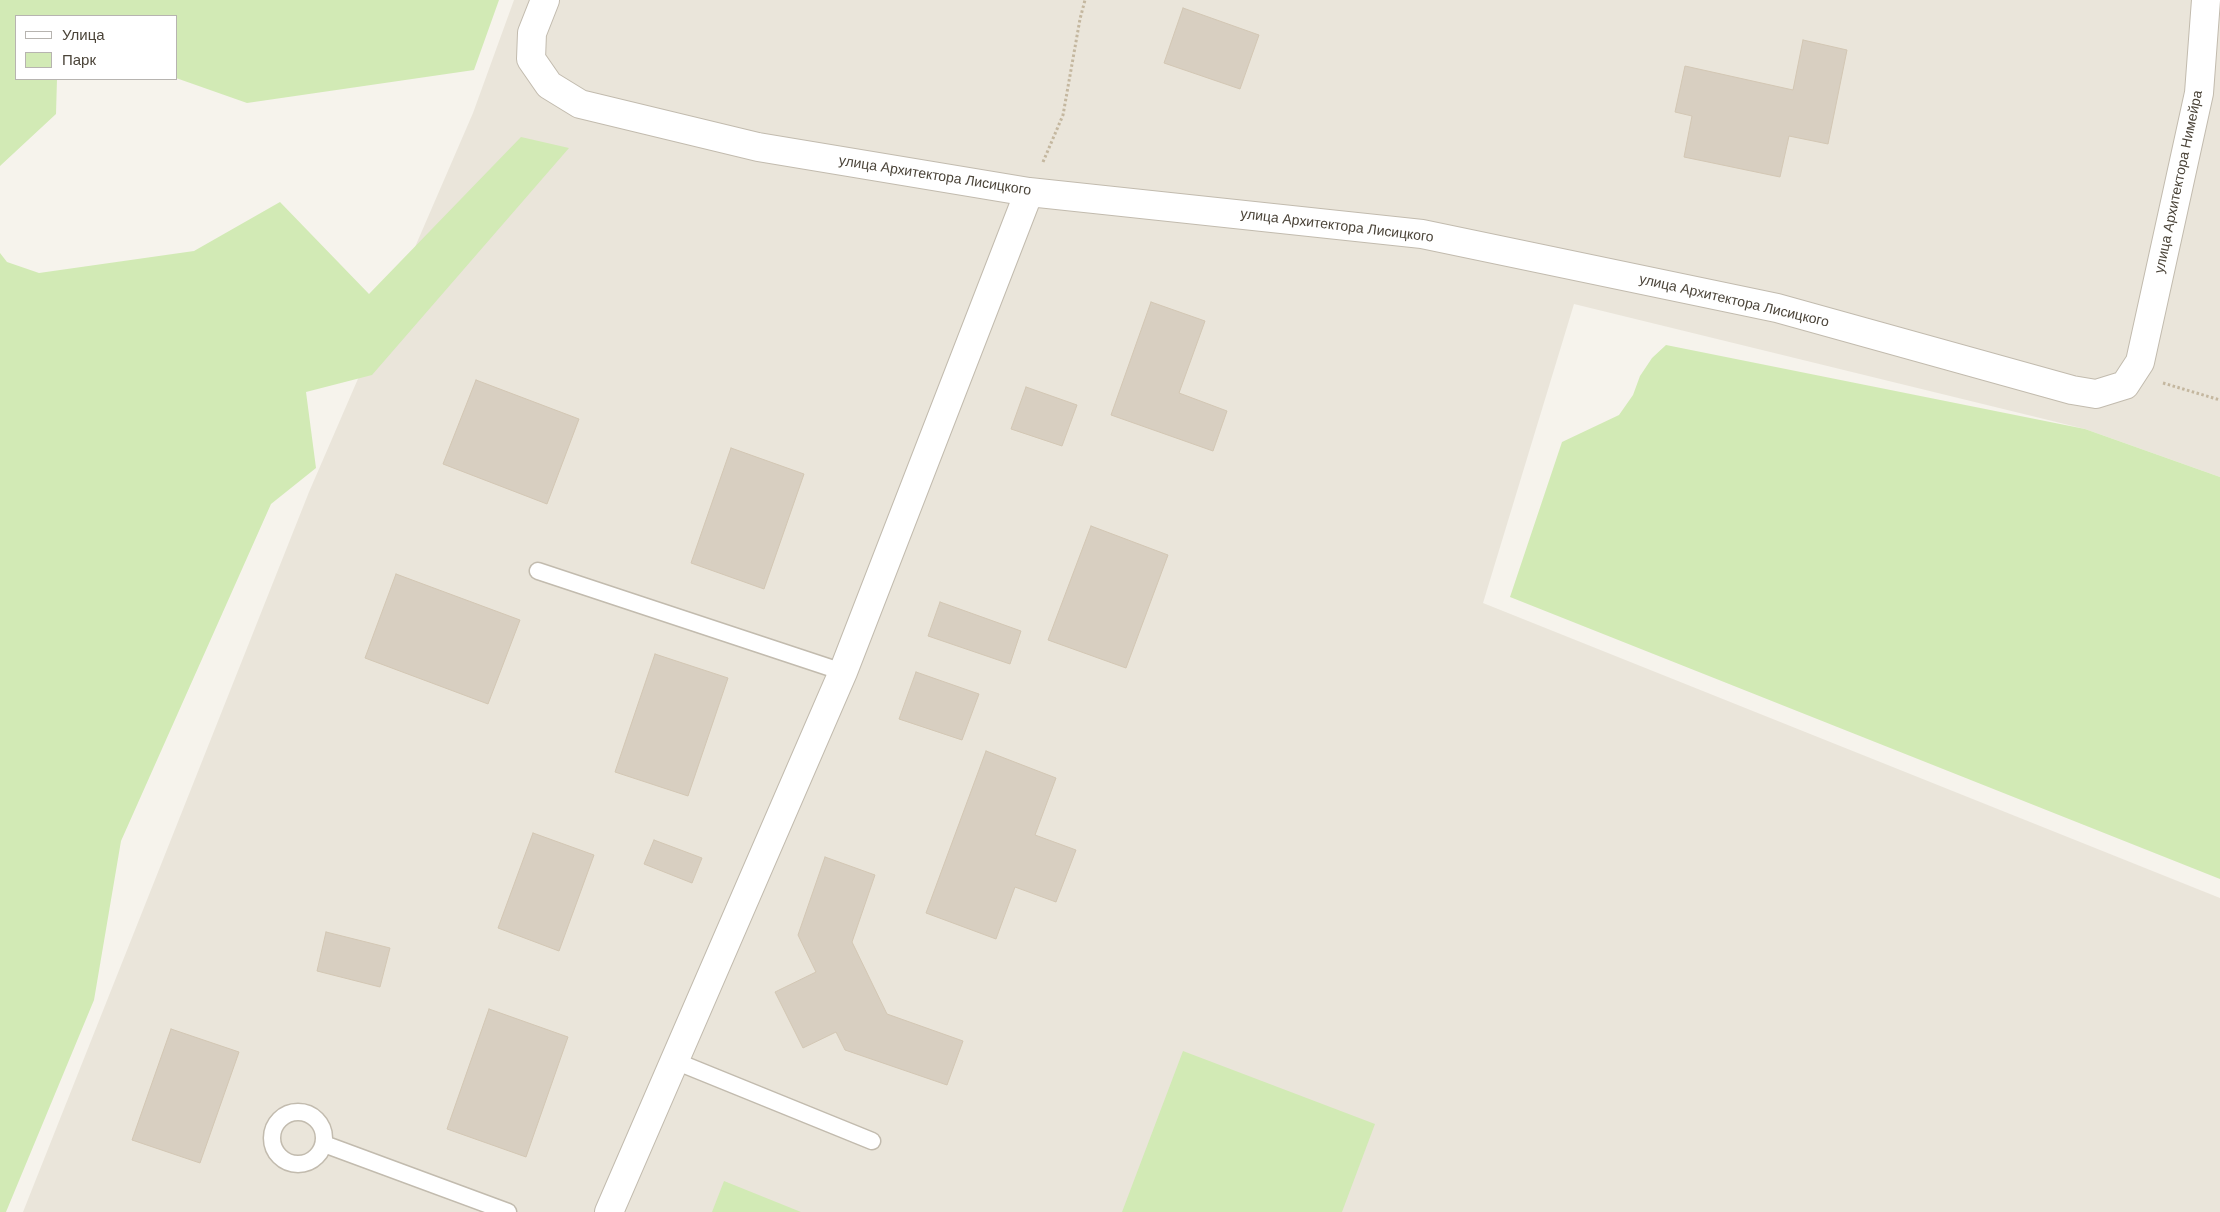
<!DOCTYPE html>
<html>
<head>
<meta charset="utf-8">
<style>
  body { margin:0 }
  #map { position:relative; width:2220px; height:1212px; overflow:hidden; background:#f6f3ec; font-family:Arial,sans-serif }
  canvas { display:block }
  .legend { position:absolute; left:15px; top:15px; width:162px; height:65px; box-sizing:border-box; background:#fff; border:1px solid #b7b4b0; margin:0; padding:6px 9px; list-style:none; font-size:15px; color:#4b4439 }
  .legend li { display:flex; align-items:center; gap:10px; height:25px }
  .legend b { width:25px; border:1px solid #b7b4b0 }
</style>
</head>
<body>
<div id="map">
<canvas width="2220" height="1212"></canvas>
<ul class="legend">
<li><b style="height:6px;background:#fff"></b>Улица</li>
<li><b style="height:14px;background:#d2eab5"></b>Парк</li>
</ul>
</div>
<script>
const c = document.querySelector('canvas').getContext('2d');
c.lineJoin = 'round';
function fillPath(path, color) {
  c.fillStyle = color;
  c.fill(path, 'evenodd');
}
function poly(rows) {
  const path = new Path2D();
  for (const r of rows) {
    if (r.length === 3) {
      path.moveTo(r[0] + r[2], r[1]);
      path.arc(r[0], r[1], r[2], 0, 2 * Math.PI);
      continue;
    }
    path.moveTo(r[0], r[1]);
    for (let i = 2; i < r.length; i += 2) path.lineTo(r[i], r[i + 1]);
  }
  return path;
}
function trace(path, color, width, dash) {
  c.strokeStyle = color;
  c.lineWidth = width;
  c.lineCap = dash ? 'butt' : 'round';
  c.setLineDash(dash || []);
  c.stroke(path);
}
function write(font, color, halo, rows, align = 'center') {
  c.font = font + ' Arial,sans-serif';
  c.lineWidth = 4;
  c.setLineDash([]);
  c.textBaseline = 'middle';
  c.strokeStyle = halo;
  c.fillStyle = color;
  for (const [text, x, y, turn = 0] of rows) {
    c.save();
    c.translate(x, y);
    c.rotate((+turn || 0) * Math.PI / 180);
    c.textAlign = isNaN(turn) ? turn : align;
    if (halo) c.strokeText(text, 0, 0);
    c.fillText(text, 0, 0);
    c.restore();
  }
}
fillPath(poly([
  [514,0,2220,0,2220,477,2085,429,1574,304,1483,603,2220,898,2220,1212,23,1212,309,492,473,113]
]), '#eae5da');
fillPath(poly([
  [0,0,499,0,474,70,247,103,176,78,176,16,16,16,16,79,57,79,56,114,0,166],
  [521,137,569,148,372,375,306,392,316,468,271,504,121,841,94,1000,6,1212,0,1212,0,253,7,262,39,273,194,251,280,202,369,294],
  [1666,345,2085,429,2220,477,2220,879,1510,597,1562,442,1619,415,1633,395,1640,376,1652,358],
  [1183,1051,1375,1124,1342,1212,1122,1212],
  [724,1181,801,1212,712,1212]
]), '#d2eab5');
const building = poly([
  [1183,8,1259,35,1240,89,1164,63,1183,8],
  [1803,40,1847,50,1828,144,1789,136,1780,177,1684,157,1692,116,1675,112,1685,66,1793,90,1803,40],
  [1151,302,1205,321,1179,393,1227,411,1213,451,1111,415,1151,302],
  [476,380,579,419,547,504,443,464,476,380],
  [1026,387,1077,405,1062,446,1011,429,1026,387],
  [731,448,804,474,764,589,691,563,731,448],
  [1091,526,1168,555,1126,668,1048,640,1091,526],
  [396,574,520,620,488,704,365,658,396,574],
  [940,602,1021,631,1010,664,928,636,940,602],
  [655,654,728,678,688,796,615,772,655,654],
  [916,672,979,694,962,740,899,719,916,672],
  [986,751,1056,778,1035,835,1076,850,1056,902,1015,887,996,939,926,913,986,751],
  [533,833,594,855,559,951,498,928,533,833],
  [654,840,702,858,692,883,644,864,654,840],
  [825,857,875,875,852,942,887,1014,963,1041,947,1085,845,1050,836,1032,803,1048,775,992,816,972,798,935,825,857],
  [326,932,390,948,380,987,317,971,326,932],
  [489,1009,568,1037,526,1157,447,1129,489,1009],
  [171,1029,239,1052,200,1163,132,1140,171,1029]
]);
fillPath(building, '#d8cfc1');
trace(building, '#d3c7b4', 1);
const lane = poly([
  [538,571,843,672],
  [675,1061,872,1141],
  [298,1138,26],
  [324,1144,508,1212]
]);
const street = poly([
  [545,0,532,33,531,59,549,85,580,104,758,147,1029,192,1422,234,1777,308,2072,390,2096,394,2125,385,2140,362,2199,93,2206,0],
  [609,1212,843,672,1029,192]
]);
trace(lane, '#c2bbae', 19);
trace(street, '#c2bbae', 30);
trace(poly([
  [1043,162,1063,115,1080,19,1085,0],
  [2163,383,2220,400]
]), '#c4b79f', 3, [2.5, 2.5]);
trace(lane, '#fff', 16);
trace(street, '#fff', 28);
write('14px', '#4b4439', '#fff', [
  ["улица Архитектора Лисицкого",935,176,9],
  ["улица Архитектора Нимейра",2179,182,-78],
  ["улица Архитектора Лисицкого",1337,226,7],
  ["улица Архитектора Лисицкого",1734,301,13]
]);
</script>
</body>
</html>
